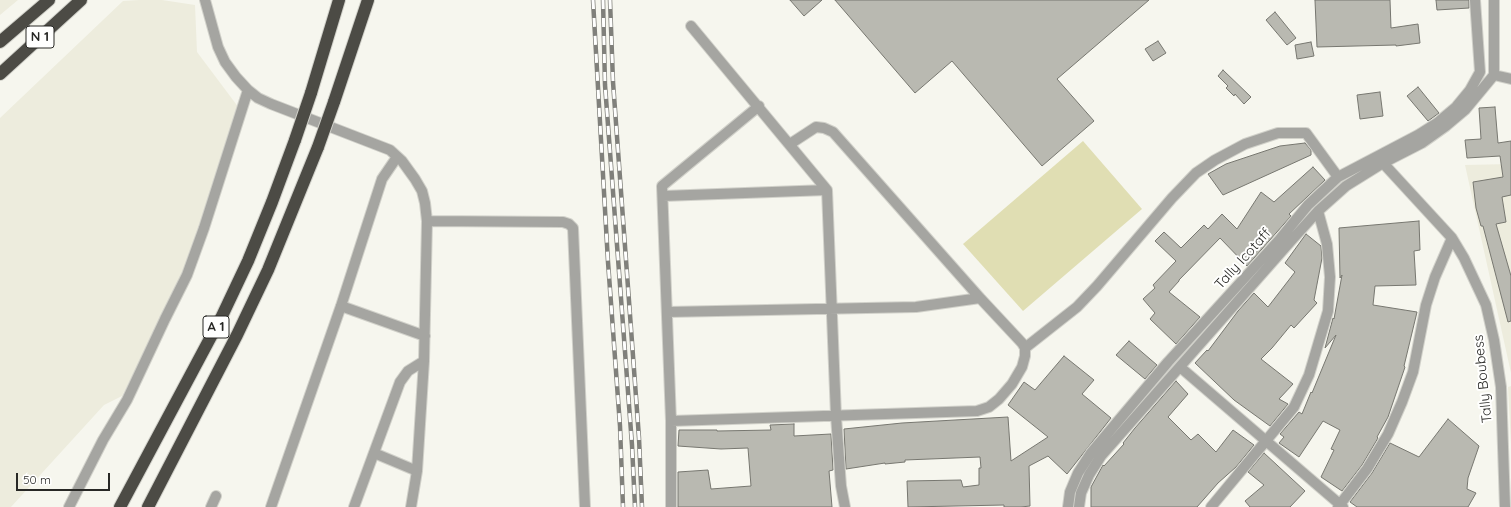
<!DOCTYPE html>
<html>
<head>
<meta charset="utf-8">
<style>
  body { margin:0 }
  #map { position:relative; width:1511px; height:507px; overflow:hidden; background:#f6f6ee; font-family:Quicksand,sans-serif }
  canvas { display:block }
  .scale { position:absolute; left:16px; top:473px; width:94px; height:18px; box-sizing:border-box; border:2px solid #282825; border-top:0; padding-left:5px; font-size:12px; line-height:14px; white-space:nowrap; color:#282825; -webkit-text-stroke:3px #fffffe; paint-order:stroke }
</style>
</head>
<body>
<div id="map">
<canvas width="1511" height="507"></canvas>
<div class="scale">50 m</div>
</div>
<script>
const c = document.querySelector('canvas').getContext('2d');
c.lineJoin = 'round';
function fillPath(path, color) {
  c.fillStyle = color;
  c.fill(path, 'evenodd');
}
function poly(rows) {
  const path = new Path2D();
  for (const r of rows) {
    path.moveTo(r[0], r[1]);
    for (let i = 2; i < r.length; i += 2) path.lineTo(r[i], r[i + 1]);
  }
  return path;
}
function trace(path, color, width, dash) {
  c.strokeStyle = color;
  c.lineWidth = width;
  c.lineCap = dash ? 'butt' : 'round';
  c.setLineDash(dash || []);
  c.stroke(path);
}
function write(font, color, halo, rows, align = 'center') {
  c.font = font + ' Quicksand,sans-serif';
  c.lineWidth = 4;
  c.setLineDash([]);
  c.textBaseline = 'middle';
  c.strokeStyle = halo;
  c.fillStyle = color;
  for (const [text, x, y, turn = 0] of rows) {
    c.save();
    c.translate(x, y);
    c.rotate((+turn || 0) * Math.PI / 180);
    c.textAlign = isNaN(turn) ? turn : align;
    if (halo) c.strokeText(text, 0, 0);
    c.fillText(text, 0, 0);
    c.restore();
  }
}
fillPath(poly([
  [0,0,18,0,0,15],
  [139,0,162,0,195,5,197,52,242,112,206,231,122,396,104,405,11,507,0,507,0,118,123,1],
  [1511,164,1511,373,1465,165],
  [1511,386,1511,444,1508,387]
]), '#edecdd');
fillPath(poly([
  [1083,141,1142,209,1023,311,963,244]
]), '#e0deb3');
const building = poly([
  [790,0,822,0,804,16,790,0],
  [835,0,1149,0,1057,79,1094,121,1042,166,952,61,915,93,835,0],
  [1315,0,1390,0,1391,28,1418,24,1420,43,1396,46,1396,45,1317,47,1315,0],
  [1436,0,1469,0,1469,8,1437,10,1436,0],
  [1275,12,1296,38,1287,45,1266,20,1275,12],
  [1158,41,1166,53,1153,61,1145,49,1158,41],
  [1311,42,1314,56,1297,59,1295,45,1311,42],
  [1223,70,1251,97,1244,104,1235,94,1234,96,1226,88,1228,86,1218,76,1223,70],
  [1418,87,1439,113,1428,121,1407,96,1418,87],
  [1380,92,1383,116,1360,119,1357,95,1380,92],
  [1495,107,1498,143,1511,141,1511,195,1502,197,1506,222,1496,224,1511,276,1511,321,1508,322,1483,226,1481,226,1476,208,1473,182,1503,177,1500,156,1467,158,1465,140,1481,139,1479,108,1495,107],
  [1305,143,1311,150,1311,155,1223,195,1208,174,1226,164,1280,146,1305,143],
  [1313,167,1325,180,1289,214,1291,216,1247,266,1220,238,1179,280,1179,281,1169,292,1200,317,1176,344,1150,319,1155,313,1143,299,1155,288,1153,285,1176,261,1155,241,1164,232,1181,248,1204,225,1208,229,1222,214,1237,229,1261,192,1274,202,1313,167],
  [1419,221,1420,250,1414,251,1416,285,1375,286,1373,305,1417,312,1404,366,1405,367,1388,417,1377,437,1378,438,1362,465,1342,491,1321,477,1334,450,1331,449,1340,430,1323,421,1299,457,1279,443,1284,437,1280,434,1299,412,1302,414,1311,392,1312,393,1336,335,1325,348,1333,318,1334,319,1342,275,1340,278,1339,228,1419,221],
  [1306,234,1321,246,1322,258,1314,300,1317,303,1294,328,1291,325,1272,348,1261,359,1293,384,1279,399,1288,404,1270,426,1234,400,1195,363,1207,350,1208,351,1238,311,1254,293,1268,307,1295,272,1285,263,1306,234],
  [1129,341,1157,365,1145,379,1116,355,1129,341],
  [1064,356,1094,380,1082,394,1111,418,1067,474,1048,456,1029,466,1030,506,1021,507,1004,507,1004,505,908,507,907,481,961,480,963,487,979,485,979,468,981,468,980,457,905,460,905,462,885,464,885,463,846,469,844,429,902,423,1008,417,1011,461,1048,437,1008,405,1024,382,1035,390,1064,356],
  [1176,381,1188,394,1168,417,1191,440,1198,434,1216,452,1233,430,1254,445,1236,467,1218,483,1197,507,1091,507,1091,487,1103,465,1104,466,1124,444,1123,443,1135,428,1176,381],
  [1448,419,1479,446,1468,478,1467,489,1476,493,1468,507,1357,507,1350,502,1372,473,1390,443,1419,457,1448,419],
  [794,424,794,436,831,434,833,470,829,471,832,507,678,507,678,472,708,470,711,489,751,486,748,448,721,449,678,446,679,430,717,430,717,431,771,430,770,425,794,424],
  [1264,453,1305,491,1290,507,1250,507,1245,501,1264,485,1248,472,1264,453]
]);
fillPath(building, '#b9b9b1');
trace(building, '#777770', 1);
const minor = poly([
  [205,0,218,47,225,62,236,77,248,90,258,98,271,104,390,150,402,161,415,179,422,191,425,203,427,221,424,361,417,471,411,507],
  [1494,0,1494,75],
  [691,26,827,190,836,416,841,486,845,507],
  [1494,75,1511,79],
  [1383,163,1452,238,1464,258,1486,305,1494,340,1501,387,1505,507],
  [663,196,827,190],
  [427,221,563,222,569,224,573,228,585,507],
  [341,306,425,336],
  [667,312,916,307,980,298],
  [1025,348,1077,307,1097,286,1172,198,1196,173,1215,160,1245,144,1278,133,1306,133,1338,177],
  [1180,367,1343,507],
  [671,421,977,411,989,407,999,399,1012,384,1022,367,1025,356,1025,348,1022,343,980,298,833,132,824,128,816,127,790,144],
  [374,453,417,471],
  [69,507,103,440,127,400,165,319,187,275,204,228,248,90],
  [211,507,216,496],
  [271,507,341,306,382,179,397,157],
  [354,507,400,382,408,371,424,361],
  [671,507,671,421,662,186,759,106],
  [1068,507,1070,492,1078,473,1091,453,1168,362,1280,239,1308,205,1338,177,1418,135,1437,123,1456,107,1470,90,1480,72,1475,0],
  [1079,507,1081,493,1089,475,1101,456,1290,242,1318,211,1346,186,1383,163,1422,143,1446,126,1465,110,1494,75],
  [1211,507,1294,407,1309,375,1328,311,1330,277,1327,244,1318,211],
  [1338,507,1367,469,1388,434,1402,402,1413,372,1426,305,1435,277,1452,238]
]);
const highway = poly([
  [0,42,49,0],
  [0,74,81,0],
  [311,93,339,0],
  [334,102,368,0],
  [120,507,222,316,248,261,272,202,295,140],
  [148,507,237,335,268,270,318,147]
]);
trace(minor, '#d1d1ca', 12);
trace(highway, '#d1d1ca', 14);
trace(minor, '#a5a5a1', 10);
trace(highway, '#4c4b45', 12);
const rail = poly([
  [593,0,608,262,620,426,623,507],
  [603,0,605,85,632,445,635,507],
  [610,0,613,82,639,438,642,507]
]);
trace(rail, '#80807b', 4.5);
trace(rail, '#fffffe', 3, [9]);
const highwayBridge = poly([
  [295,140,311,93],
  [318,147,334,102]
]);
trace(highwayBridge, '#d1d1ca', 14, []);
trace(highwayBridge, '#4c4b45', 12);
for (const [x, y, w] of [
  [40,37,28],
  [216,327,26]
]) {
  const box = new Path2D();
  box.roundRect(x - w / 2, y - 11, w, 22, 3);
  c.fillStyle = '#fffffe';
  c.fill(box);
  trace(box, '#282825', 1);
}
write('bold 13px', '#282825', null, [
  ["N 1",40,37],
  ["A 1",216,327]
]);
write('14px', '#282825', '#fffffe', [
  ["Tally Icotaff",1243,259,-48],
  ["Tally Boubess",1483,379,-96]
]);
</script>
</body>
</html>
